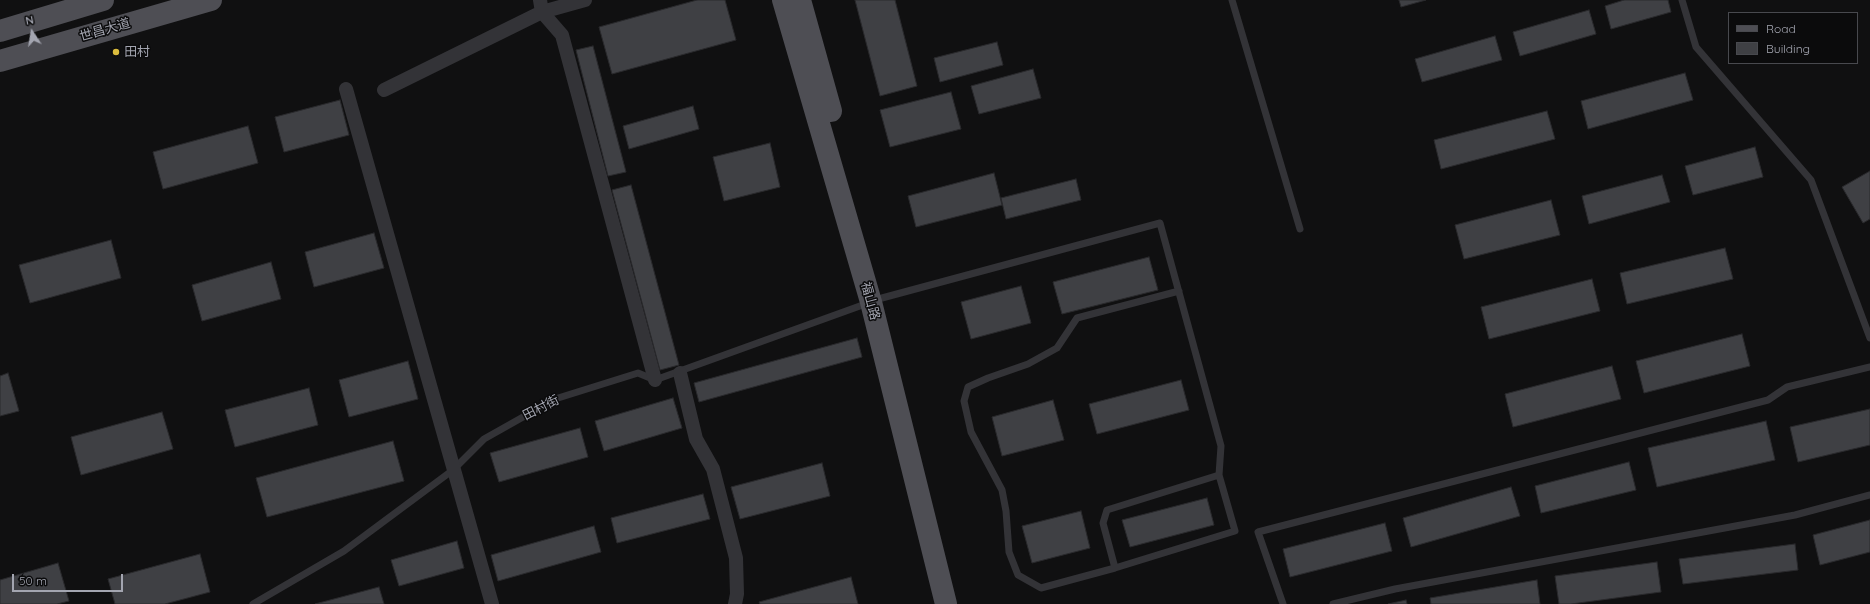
<!DOCTYPE html>
<html>
<head>
<meta charset="utf-8">
<style>
  body { margin:0 }
  #map { position:relative; width:1870px; height:604px; overflow:hidden; background:#101011; font-family:Quicksand,sans-serif }
  canvas { display:block }
  .legend { position:absolute; left:1728px; top:12px; width:130px; height:52px; box-sizing:border-box; background:#0b0b0c; border:1px solid #48494e; margin:0; padding:5px 7px; list-style:none; font-size:12px; color:#a3a5b0 }
  .legend li { display:flex; align-items:center; gap:8px; height:20px }
  .legend b { width:20px; border:1px solid #48494e }
  .north { position:absolute; left:12px; top:12px; width:40px; height:40px; -webkit-text-stroke:3px #0b0b0c; paint-order:stroke; rotate:348deg; font-size:11px; font-weight:700; line-height:16px; text-align:center; color:#a3a5b0 }
  .north::after { content:''; display:block; margin:auto; width:14px; height:18px; background:#a3a5b0; clip-path:polygon(50% 0,100% 100%,50% 72%,0 100%) }
  .scale { position:absolute; left:12px; top:574px; width:111px; height:18px; box-sizing:border-box; border:2px solid #a3a5b0; border-top:0; padding-left:5px; font-size:12px; line-height:14px; white-space:nowrap; color:#a3a5b0; -webkit-text-stroke:3px #0b0b0c; paint-order:stroke }
</style>
</head>
<body>
<div id="map">
<canvas width="1870" height="604"></canvas>
<ul class="legend">
<li><b style="height:5px;background:#4e4e54"></b>Road</li>
<li><b style="height:11px;background:#3f4044"></b>Building</li>
</ul>
<div class="north">N</div>
<div class="scale">50 m</div>
</div>
<script>
const c = document.querySelector('canvas').getContext('2d');
c.lineJoin = 'round';
function fillPath(path, color) {
  c.fillStyle = color;
  c.fill(path, 'evenodd');
}
function poly(rows) {
  const path = new Path2D();
  for (const r of rows) {
    path.moveTo(r[0], r[1]);
    for (let i = 2; i < r.length; i += 2) path.lineTo(r[i], r[i + 1]);
  }
  return path;
}
function trace(path, color, width, dash) {
  c.strokeStyle = color;
  c.lineWidth = width;
  c.lineCap = dash ? 'butt' : 'round';
  c.setLineDash(dash || []);
  c.stroke(path);
}
function write(font, color, halo, rows, align = 'center') {
  c.font = font + ' Quicksand,"Noto Sans SC",sans-serif';
  c.lineWidth = 3;
  c.setLineDash([]);
  c.textBaseline = 'middle';
  c.strokeStyle = halo;
  c.fillStyle = color;
  for (const [text, x, y, turn = 0] of rows) {
    c.save();
    c.translate(x, y);
    c.rotate((+turn || 0) * Math.PI / 180);
    c.textAlign = isNaN(turn) ? turn : align;
    if (halo) c.strokeText(text, 0, 0);
    c.fillText(text, 0, 0);
    c.restore();
  }
}
const building = poly([
  [697,0,725,0,736,40,612,74,599,27,697,0],
  [855,0,895,0,917,86,880,96,855,0],
  [1399,0,1426,0,1401,7,1399,0],
  [1624,0,1668,0,1671,12,1611,29,1605,6,1624,0],
  [1589,10,1596,34,1520,56,1513,32,1589,10],
  [1495,36,1502,60,1422,82,1415,59,1495,36],
  [997,42,1003,65,940,82,934,58,997,42],
  [593,46,626,172,608,176,576,50,593,46],
  [1033,69,1041,98,979,114,971,86,1033,69],
  [1685,73,1693,100,1588,129,1581,101,1685,73],
  [951,92,961,129,890,147,880,110,951,92],
  [340,100,349,135,284,152,275,117,340,100],
  [693,106,699,129,629,149,623,126,693,106],
  [1547,111,1555,139,1441,169,1434,140,1547,111],
  [248,126,258,163,163,189,153,152,248,126],
  [770,143,780,187,724,201,713,157,770,143],
  [1755,147,1763,177,1693,195,1685,166,1755,147],
  [1870,171,1870,219,1863,223,1842,187,1870,171],
  [994,173,1002,205,916,227,908,196,994,173],
  [1662,175,1670,202,1589,224,1582,196,1662,175],
  [1076,179,1081,200,1006,219,1001,198,1076,179],
  [631,185,679,365,660,370,612,190,631,185],
  [1551,200,1560,235,1464,259,1455,225,1551,200],
  [374,233,384,268,314,287,305,252,374,233],
  [111,240,121,278,30,303,19,265,111,240],
  [1725,248,1733,279,1627,304,1620,273,1725,248],
  [1149,257,1158,290,1062,314,1053,282,1149,257],
  [271,262,281,299,202,321,192,285,271,262],
  [1592,279,1600,311,1489,339,1481,307,1592,279],
  [1021,286,1031,323,971,339,961,302,1021,286],
  [1742,334,1750,366,1644,393,1636,361,1742,334],
  [857,338,862,357,699,402,694,383,857,338],
  [408,361,418,399,349,417,339,380,408,361],
  [1612,366,1621,399,1513,427,1505,394,1612,366],
  [8,373,19,411,0,416,0,376,8,373],
  [1181,380,1189,410,1097,434,1089,404,1181,380],
  [309,388,318,425,235,447,225,410,309,388],
  [673,398,682,428,604,451,595,421,673,398],
  [1053,400,1064,440,1002,456,992,417,1053,400],
  [1870,409,1870,445,1798,462,1790,427,1870,409],
  [162,412,173,449,81,475,71,437,162,412],
  [1766,421,1775,460,1657,487,1648,448,1766,421],
  [580,428,588,457,499,482,490,453,580,428],
  [393,441,404,481,267,517,256,478,393,441],
  [1629,462,1636,490,1541,513,1535,486,1629,462],
  [822,463,830,496,740,519,731,487,822,463],
  [1511,487,1520,516,1411,547,1403,518,1511,487],
  [703,494,710,519,617,543,611,518,703,494],
  [1207,498,1214,525,1130,547,1122,520,1207,498],
  [1081,511,1090,548,1032,563,1022,526,1081,511],
  [1870,520,1870,552,1820,565,1813,535,1870,520],
  [1385,523,1392,551,1290,577,1283,549,1385,523],
  [594,526,601,552,498,581,491,555,594,526],
  [457,541,464,568,399,586,391,560,457,541],
  [1795,544,1798,570,1683,584,1679,559,1795,544],
  [200,554,210,592,165,604,115,604,108,579,200,554],
  [1657,562,1661,592,1571,604,1559,604,1555,576,1657,562],
  [58,563,69,601,57,604,0,604,0,580,58,563],
  [851,577,858,604,760,604,759,602,851,577],
  [1537,580,1540,604,1431,604,1430,598,1537,580],
  [379,587,384,604,315,604,379,587],
  [1406,600,1407,604,1388,604,1406,600]
]);
fillPath(building, '#3f4044');
trace(building, '#2a2a2d', 1);
trace(poly([
  [1232,0,1300,229],
  [1682,0,1696,47,1811,180,1870,338],
  [1179,291,1077,318,1057,348,1028,364,988,378,968,387,964,401,971,432,1002,490,1006,511,1009,552,1018,575,1041,588,1115,568,1235,531,1219,475],
  [253,604,344,551,453,470,484,439,555,399,638,373,655,380,882,298,1160,223,1221,446,1219,475,1107,510,1103,523,1115,568],
  [1283,604,1258,532,1768,400,1787,387,1870,367],
  [1333,604,1395,589,1795,515,1870,495]
]), '#333337', 7);
trace(poly([
  [540,0,542,12,562,35,655,380],
  [346,89,492,604],
  [384,90,542,12,585,0],
  [680,373,696,439,713,469,736,558,737,594,735,604]
]), '#333337', 14);
trace(poly([
  [783,0,871,302,946,604],
  [800,0,831,111],
  [0,31,103,0],
  [0,61,211,0]
]), '#4e4e54', 22);
for (const [x, y, r, color] of [
  [116,52,4,"#dbbc3d"]
]) {
  const dot = new Path2D();
  dot.arc(x, y, r, 0, 2 * Math.PI);
  c.fillStyle = color;
  c.fill(dot);
  trace(dot, '#0b0b0c', 1.5);
}
write('13px', '#a3a5b0', '#0b0b0c', [
  ["世昌大道",105,30,-16],
  ["福山路",870,301,75],
  ["田村街",541,408,-27]
]);
write('13px', '#a3a5b0', '#0b0b0c', [
  ["田村",124,52]
], 'left');
</script>
</body>
</html>
